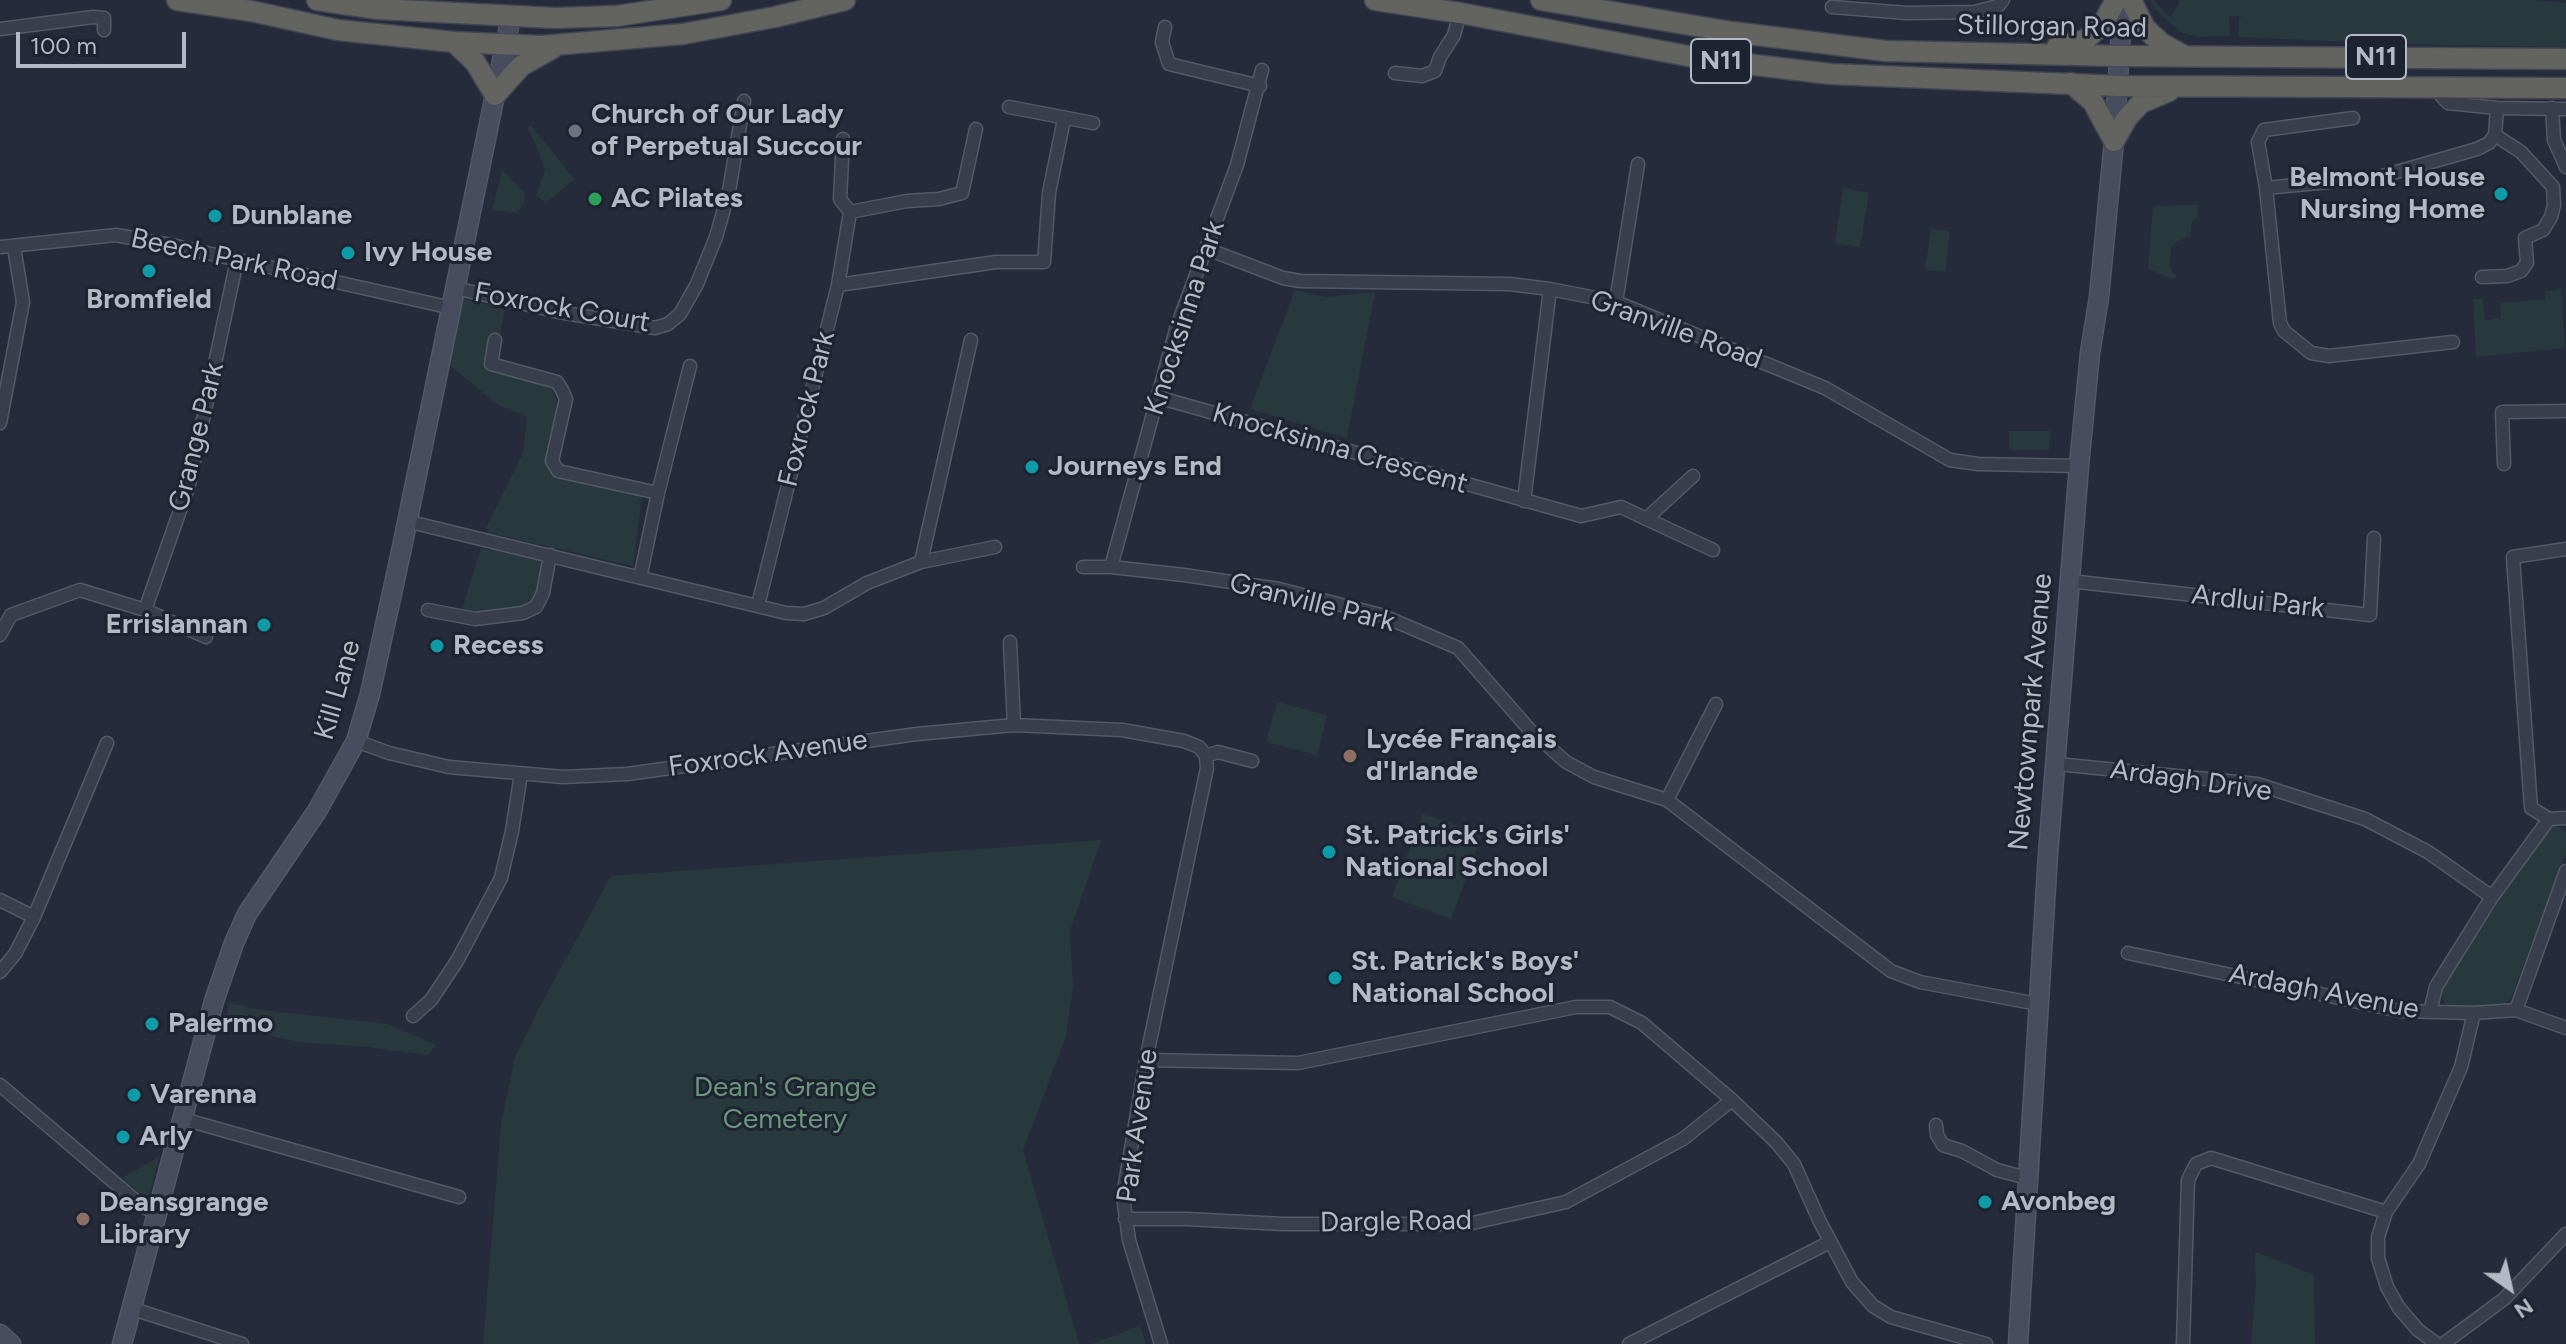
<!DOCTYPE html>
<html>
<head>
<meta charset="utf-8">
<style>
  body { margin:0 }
  #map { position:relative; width:2566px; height:1344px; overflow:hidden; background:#252b3a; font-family:Figtree,sans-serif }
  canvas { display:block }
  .north { position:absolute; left:2470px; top:1248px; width:80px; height:80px; -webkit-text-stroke:6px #1d2330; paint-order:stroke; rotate:146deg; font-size:22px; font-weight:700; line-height:32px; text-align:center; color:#b4b9c6 }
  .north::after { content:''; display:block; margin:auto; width:28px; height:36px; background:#b4b9c6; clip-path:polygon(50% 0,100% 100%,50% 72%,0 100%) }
  .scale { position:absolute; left:16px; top:32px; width:170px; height:36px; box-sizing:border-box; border:4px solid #b4b9c6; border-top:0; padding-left:10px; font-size:24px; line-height:28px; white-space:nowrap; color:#b4b9c6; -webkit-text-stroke:6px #1d2330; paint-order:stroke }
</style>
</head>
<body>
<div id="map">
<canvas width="2566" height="1344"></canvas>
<div class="north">N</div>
<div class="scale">100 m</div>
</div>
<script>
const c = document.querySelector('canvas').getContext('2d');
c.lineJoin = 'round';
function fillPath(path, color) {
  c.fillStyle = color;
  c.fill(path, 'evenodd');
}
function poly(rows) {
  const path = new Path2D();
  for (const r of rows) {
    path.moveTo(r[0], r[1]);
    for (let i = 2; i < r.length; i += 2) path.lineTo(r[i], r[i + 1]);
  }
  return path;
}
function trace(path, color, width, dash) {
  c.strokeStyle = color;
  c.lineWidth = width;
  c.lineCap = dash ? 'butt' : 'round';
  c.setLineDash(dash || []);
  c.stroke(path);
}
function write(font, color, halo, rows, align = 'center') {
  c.font = font + ' Figtree,sans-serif';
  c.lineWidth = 6;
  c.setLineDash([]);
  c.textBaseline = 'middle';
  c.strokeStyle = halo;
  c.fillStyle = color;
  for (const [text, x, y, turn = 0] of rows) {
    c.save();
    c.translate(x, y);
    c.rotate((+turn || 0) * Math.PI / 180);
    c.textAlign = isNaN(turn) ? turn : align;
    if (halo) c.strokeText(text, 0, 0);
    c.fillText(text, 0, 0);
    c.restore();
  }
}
fillPath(poly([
  [2150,0,2154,0,2170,18,2179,4,2178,0,2536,0,2566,3,2566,47,2398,44,2239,37,2239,18,2242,16,2229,16,2230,36,2198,37,2180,32,2154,8],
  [531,125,574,179,546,203,536,196,545,170,536,145,527,128],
  [502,170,524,192,525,201,517,213,492,210],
  [1843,188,1869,193,1860,247,1835,243],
  [2197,205,2198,216,2192,221,2190,236,2176,242,2171,249,2170,268,2177,278,2169,278,2148,268,2153,206],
  [1931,229,1950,231,1945,272,1925,270],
  [2561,289,2565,348,2476,357,2473,299,2483,299,2485,320,2501,318,2500,303,2545,299,2545,291],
  [1295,290,1325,297,1375,292,1347,438,1250,409],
  [464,299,505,309,492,371,550,387,556,398,557,410,546,458,555,477,642,497,633,566,490,533,486,528,523,453,527,416,498,405,448,364],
  [2009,431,2050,431,2049,450,2009,450],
  [481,548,538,559,543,568,537,599,527,608,525,605,493,616,462,610],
  [1277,702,1327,715,1317,755,1266,742],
  [1423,813,1482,835,1451,919,1392,897],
  [2555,825,2566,832,2566,853,2511,998,2505,1005,2496,1007,2456,1007,2446,1004,2441,994,2445,983,2547,828],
  [1101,840,1070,931,1073,986,1066,1036,1023,1150,1079,1344,483,1344,501,1124,515,1057,539,1008,611,876],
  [229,1003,261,1010,388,1024,436,1045,428,1055,368,1047,299,1042,225,1026],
  [159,1157,150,1194,145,1197,122,1178],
  [2255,1252,2314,1275,2315,1344,2251,1344,2256,1286],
  [1140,1326,1146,1344,1091,1344]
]), '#28393d');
const minor = poly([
  [1832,7,1907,13,1974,12,1998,6,2003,0],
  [1165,27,1162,42,1169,64,1260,86],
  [0,29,93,17,104,18,104,30],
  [1395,73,1422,76,1435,71,1440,57,1454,35,1460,13],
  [2434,88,2448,103,2497,108,2566,109],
  [1009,107,1093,123],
  [2552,108,2554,140,2566,167],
  [2266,188,2258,142,2264,130,2353,118],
  [850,212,907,201,939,199,962,193,976,129],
  [0,247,116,235,176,246,452,308],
  [1207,249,1283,278,1300,281,1509,284,1550,289,1616,302,1825,388,1950,460,1978,464,2079,466],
  [2482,277,2507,276,2521,271,2527,263,2525,238,2543,230,2551,217,2554,205,2553,187,2521,152,2495,135,2497,108],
  [838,285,996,262,1044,262,1049,193,1064,119],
  [455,288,559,312,655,328,668,324,680,314,697,284,716,237,729,191,744,101],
  [1616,302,1638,164],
  [495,340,491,364,557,382,562,390,566,399,552,461,558,471,658,493],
  [2453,342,2329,356,2311,353,2284,331,2280,323,2266,188,2379,177,2477,149,2489,143,2495,135],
  [1157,397,1581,516,1621,507,1713,550],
  [0,423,23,302,14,247],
  [2504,464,2502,412,2566,411],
  [1524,501,1550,289],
  [1646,519,1693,476],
  [406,521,786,613,804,614,824,608,867,583,921,562,995,547],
  [921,562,971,340],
  [1083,567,1111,567,1184,575,1279,589,1381,615,1458,648,1529,729,1566,762,1594,777,1667,800,1891,971,1920,982,2038,1004],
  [1111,567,1177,326,1237,165,1262,70],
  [640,578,658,493,690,366],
  [2070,581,2370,615,2374,538],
  [758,605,838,285,850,212,840,199,843,139],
  [145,610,189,485,237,260],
  [428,610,475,619,523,613,536,607,543,593,550,555],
  [0,635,11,615,80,590,145,610,206,637],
  [1010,642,1014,725],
  [356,741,389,753,449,767,563,777,627,774,917,734,1014,725,1122,730,1184,741,1199,747,1206,756,1207,768,1146,1060,1123,1196,1129,1240,1161,1344],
  [1206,756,1218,752,1252,761],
  [2057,764,2257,784,2365,819,2428,852,2492,897],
  [1667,800,1716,704],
  [2549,819,2531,808,2513,557,2566,549],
  [2549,819,2566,818],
  [0,900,34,917],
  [2128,953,2400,1011,2474,1013,2516,1010,2566,1028],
  [0,972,15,954,34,917,107,743],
  [2516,1010,2566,871],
  [2430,1012,2436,987,2447,969,2492,897,2549,819],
  [413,1016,431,1000,457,961,501,878,512,831,521,774],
  [1146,1060,1298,1063,1576,1007,1610,1007,1642,1023,1732,1100,1776,1142,1794,1164,1820,1222,1852,1282,1873,1306,1891,1317,1986,1344],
  [0,1085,142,1206,158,1214],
  [183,1119,459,1197],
  [1936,1125,1937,1135,1943,1145,1962,1151,1997,1170,2027,1178],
  [1125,1219,1186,1219,1283,1224,1468,1224,1566,1202,1683,1139,1732,1100],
  [133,1309,242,1344],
  [1629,1344,1830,1242],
  [2183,1344,2188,1180,2196,1164,2211,1158,2386,1212],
  [2437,1344,2418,1330,2399,1308,2387,1287,2378,1258,2378,1237,2386,1212,2419,1164,2461,1067,2474,1013],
  [2443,1344,2504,1299,2566,1234]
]);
const secondary = poly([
  [0,1334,11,1344],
  [122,1344,214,1001,234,943,247,914,317,811,356,741,370,694,401,552,511,17],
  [2018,1344,2048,854,2079,466,2090,353,2099,297,2114,141,2123,0]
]);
const trunk = poly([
  [177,0,251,11,338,30,454,42,541,46,683,34,775,17,845,0],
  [317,0,378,9,555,18,617,16,721,0],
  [1375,0,1460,13,1704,59,1831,74,2119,86,2566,88],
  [1541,0,1732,32,1886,51,2121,56,2566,59],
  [2131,0,2145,28,2161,43,2183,55],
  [454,42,475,62,495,95,521,66,553,48],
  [2057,47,2085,40,2102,25,2116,0],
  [2071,83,2093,102,2114,141],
  [2114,141,2127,118,2141,103,2169,91]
]);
trace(minor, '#535966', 15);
trace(secondary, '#535966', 21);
trace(trunk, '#404653', 23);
trace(minor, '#383e4b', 12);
trace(secondary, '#474c5e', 18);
trace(trunk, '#636360', 20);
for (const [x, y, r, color] of [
  [575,131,8,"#6b7280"],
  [2501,194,8,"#0f9aa8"],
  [595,199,8,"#2e9e5b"],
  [215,216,8,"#0f9aa8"],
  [348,253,8,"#0f9aa8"],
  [149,271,8,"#0f9aa8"],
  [1032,467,8,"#0f9aa8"],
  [264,625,8,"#0f9aa8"],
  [437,646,8,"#0f9aa8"],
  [1350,756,8,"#8d6e63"],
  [1329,852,8,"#0f9aa8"],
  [1335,978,8,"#0f9aa8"],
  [152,1024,8,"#0f9aa8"],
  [134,1095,8,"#0f9aa8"],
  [123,1137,8,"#0f9aa8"],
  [1985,1202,8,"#0f9aa8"],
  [83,1219,8,"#8d6e63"]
]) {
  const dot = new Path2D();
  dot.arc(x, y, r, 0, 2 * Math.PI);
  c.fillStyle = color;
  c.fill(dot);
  trace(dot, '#1d2330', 3);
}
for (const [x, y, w] of [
  [2376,57,60],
  [1721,61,60]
]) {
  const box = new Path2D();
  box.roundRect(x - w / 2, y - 22, w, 44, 6);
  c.fillStyle = '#1d2330';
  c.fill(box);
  trace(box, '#b4b9c6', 2);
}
write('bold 26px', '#b4b9c6', null, [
  ["N11",2376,57],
  ["N11",1721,61]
]);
write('28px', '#b4b9c6', '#1d2330', [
  ["Stillorgan Road",2052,27,1],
  ["Beech Park Road",234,260,12],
  ["Foxrock Court",562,308,10],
  ["Knocksinna Park",1185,318,-72],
  ["Granville Road",1676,330,20],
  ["Foxrock Park",807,409,-76],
  ["Grange Park",197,437,-76],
  ["Knocksinna Crescent",1340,449,16],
  ["Ardlui Park",2258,602,6],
  ["Granville Park",1312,603,14],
  ["Kill Lane",338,690,-74],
  ["Newtownpark Avenue",2031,712,-85],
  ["Foxrock Avenue",768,754,-8],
  ["Ardagh Drive",2191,781,8],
  ["Ardagh Avenue",2324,992,11],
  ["Park Avenue",1138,1126,-82],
  ["Dargle Road",1396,1222,-1]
]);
write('bold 28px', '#b4b9c6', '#1d2330', [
  ["Church of Our Lady",591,115],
  ["of Perpetual Succour",591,147],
  ["Belmont House",2485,178,"right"],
  ["Nursing Home",2485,210,"right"],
  ["AC Pilates",611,199],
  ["Dunblane",231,216],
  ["Ivy House",364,253],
  ["Bromfield",149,300,"center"],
  ["Journeys End",1048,467],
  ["Errislannan",248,625,"right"],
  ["Recess",453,646],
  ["Lycée Français",1366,740],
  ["d'Irlande",1366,772],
  ["St. Patrick's Girls'",1345,836],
  ["National School",1345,868],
  ["St. Patrick's Boys'",1351,962],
  ["National School",1351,994],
  ["Palermo",168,1024],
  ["Varenna",150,1095],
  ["Arly",139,1137],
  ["Avonbeg",2001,1202],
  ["Deansgrange",99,1203],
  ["Library",99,1235]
], 'left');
write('28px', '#6c967b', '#1d2330', [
  ["Dean's Grange",785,1088],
  ["Cemetery",785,1120]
]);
</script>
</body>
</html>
